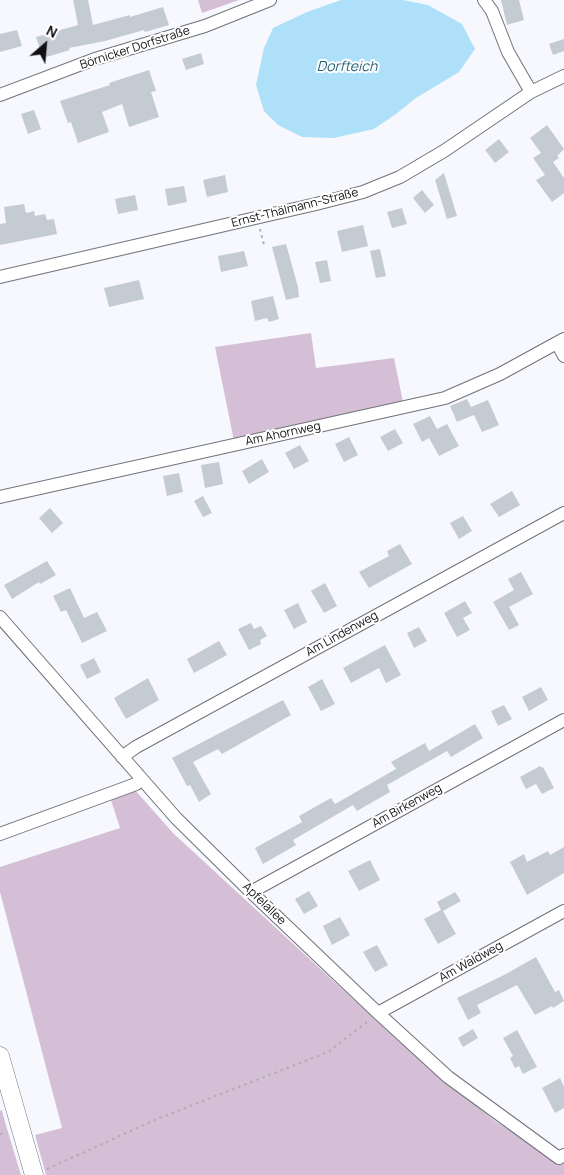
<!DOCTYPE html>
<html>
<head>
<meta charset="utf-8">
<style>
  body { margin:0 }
  #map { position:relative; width:564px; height:1175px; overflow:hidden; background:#f7f8fe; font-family:Manrope,sans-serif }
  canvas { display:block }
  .north { position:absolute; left:20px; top:20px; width:50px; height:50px; -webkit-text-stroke:4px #fff; paint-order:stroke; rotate:27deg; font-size:14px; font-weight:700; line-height:20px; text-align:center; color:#111114 }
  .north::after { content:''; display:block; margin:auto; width:18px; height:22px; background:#111114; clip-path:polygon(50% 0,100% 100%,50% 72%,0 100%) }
</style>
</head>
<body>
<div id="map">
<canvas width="564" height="1175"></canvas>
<div class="north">N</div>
</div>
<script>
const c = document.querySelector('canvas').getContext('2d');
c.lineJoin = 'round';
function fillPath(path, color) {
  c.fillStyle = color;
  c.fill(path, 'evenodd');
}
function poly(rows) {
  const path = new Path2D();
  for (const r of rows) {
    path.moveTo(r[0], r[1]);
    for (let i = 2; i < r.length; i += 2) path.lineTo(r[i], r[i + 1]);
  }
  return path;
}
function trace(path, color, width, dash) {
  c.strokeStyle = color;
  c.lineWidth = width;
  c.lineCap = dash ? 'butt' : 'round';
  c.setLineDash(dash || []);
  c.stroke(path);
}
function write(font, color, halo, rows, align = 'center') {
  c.font = font + ' Manrope,sans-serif';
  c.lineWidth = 4;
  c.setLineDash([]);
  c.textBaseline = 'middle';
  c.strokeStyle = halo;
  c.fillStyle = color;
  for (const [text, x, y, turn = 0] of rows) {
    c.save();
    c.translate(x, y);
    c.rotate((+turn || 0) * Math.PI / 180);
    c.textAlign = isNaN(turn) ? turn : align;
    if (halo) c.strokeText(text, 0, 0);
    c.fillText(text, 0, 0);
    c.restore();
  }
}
fillPath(poly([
  [198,0,239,0,202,13],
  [311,333,316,368,394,358,403,402,234,441,215,347],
  [135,790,173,833,404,1046,495,1121,556,1160,564,1159,564,1175,46,1175,35,1135,62,1128,0,892,0,867,120,828,111,800],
  [2,1110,5,1122,21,1175,0,1175,0,1111]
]), '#d5bfd7');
fillPath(poly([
  [341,0,403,0,428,5,462,24,475,49,459,72,416,98,396,114,374,129,334,138,302,137,278,125,264,111,256,85,264,48,273,28,307,12]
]), '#aee1f9');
fillPath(poly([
  [73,0,88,0,93,25,130,15,130,17,163,7,169,25,145,32,144,30,105,41,69,48,70,50,43,58,36,37,78,25],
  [501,0,519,0,524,20,507,25],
  [17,30,22,46,0,52,0,34],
  [564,39,564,51,553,55,549,44],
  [201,53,204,64,186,70,182,59],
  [149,70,156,91,151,92,159,117,129,127,122,104,102,112,109,132,78,143,71,122,68,123,60,101,110,85,109,83],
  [34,110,41,129,28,134,21,114],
  [547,125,564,149,557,156,559,158,553,162,564,178,564,193,552,202,536,180,545,175,533,158,541,153,530,138],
  [499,139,509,152,495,163,485,150],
  [444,173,457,216,447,219,435,180],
  [225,175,228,192,207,197,203,180],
  [184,186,187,202,168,206,165,189],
  [422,190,434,205,425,213,413,198],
  [135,195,138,210,118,214,115,199],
  [24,204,26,213,34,211,35,216,45,214,47,220,54,219,57,234,0,245,0,224,6,223,4,207],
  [402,208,407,224,392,228,387,212],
  [363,225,368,246,342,252,337,231],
  [286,244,298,287,299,297,286,300,272,247],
  [380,249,386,276,376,278,370,251],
  [244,251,248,266,221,272,218,256],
  [327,260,331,281,320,283,315,262],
  [139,280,144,299,109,307,104,288],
  [273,296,279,319,269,322,267,318,255,321,251,301],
  [467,399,471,407,488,400,499,425,482,432,474,415,457,422,450,406],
  [430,416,437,429,447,424,459,446,439,456,429,438,422,442,413,424],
  [395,429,403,443,388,451,380,437],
  [349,437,358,455,344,462,335,444],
  [300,445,309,461,294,469,285,453],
  [262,459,269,472,249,484,242,471],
  [219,462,223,484,205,488,201,465],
  [179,473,183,492,167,496,163,476],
  [512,491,520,505,499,517,490,504],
  [203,496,212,513,203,517,194,501],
  [50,508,63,523,52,533,39,518],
  [463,516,472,531,459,539,450,523],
  [400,544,412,564,369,588,359,572,389,556,387,551],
  [47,561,56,575,40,584,39,582,12,599,4,585],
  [521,572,533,594,509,607,519,625,509,630,493,602,514,590,508,579],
  [325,583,337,606,324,613,311,591],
  [70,588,84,618,97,612,107,631,82,643,66,610,61,612,53,596],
  [465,601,472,613,463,618,470,630,457,637,444,613],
  [298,603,307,622,294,629,284,610],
  [251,623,254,629,261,626,267,636,260,640,261,644,249,650,238,629],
  [419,627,427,641,414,648,407,633],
  [219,641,227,655,194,673,187,659],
  [385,645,401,675,386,683,379,668,351,683,343,668],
  [94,658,101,672,87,679,80,665],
  [148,678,159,700,126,719,114,698],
  [322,679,335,704,321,711,308,687],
  [541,687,548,700,529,711,522,697],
  [283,700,291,715,222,754,218,749,193,762,211,794,199,802,190,785,187,786,172,758],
  [504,705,512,719,498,726,491,711],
  [475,724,483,738,451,757,447,751,387,785,390,792,357,811,353,805,293,840,296,845,263,864,255,848,302,822,299,816,331,798,335,804,396,769,391,762,425,743,429,751],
  [540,766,542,768,543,767,554,788,542,794,536,784,526,789,520,777],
  [564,847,564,873,527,895,510,862,524,854,527,862,548,851,550,855],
  [370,860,380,880,359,891,348,871],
  [309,891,318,906,304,914,295,899],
  [455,892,461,901,443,911,456,934,438,944,424,919,441,910,437,902],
  [340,917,350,935,332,945,323,926],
  [377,945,388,965,375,972,363,952],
  [536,957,555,992,559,990,564,1001,553,1008,552,1006,535,1015,517,985,477,1005,481,1013,468,1020,457,998,506,974],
  [473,1029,478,1038,463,1047,458,1038],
  [517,1030,537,1067,523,1074,519,1066,515,1068,510,1058,513,1056,503,1038],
  [560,1078,564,1087,564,1108,555,1113,542,1088]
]), '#c4cbd3');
const minor = poly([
  [484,0,492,11,508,52,531,92],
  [0,95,95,59,205,26,270,0],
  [0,277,316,204,363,192,400,177,444,151,531,92,564,76],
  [557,343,564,356],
  [0,497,445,398,500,374,564,339],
  [0,617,176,818,251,892,378,1013,448,1077,559,1158,564,1155],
  [122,757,136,747,564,513],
  [0,834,136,784,141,779],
  [251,892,564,720],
  [378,1013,564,911]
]);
const secondary = poly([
  [0,1056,34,1175]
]);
trace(minor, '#70727a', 14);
trace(secondary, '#70727a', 19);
trace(poly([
  [260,229,264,245],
  [0,1134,6,1132],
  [47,1169,157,1119,328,1052,368,1021]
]), '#adadb3', 2, [2.5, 4]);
trace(minor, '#fff', 12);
trace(secondary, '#fff', 18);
write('12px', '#111114', '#fff', [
  ["Börnicker Dorfstraße",135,48,-18],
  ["Ernst-Thälmann-Straße",295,208,-14],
  ["Am Ahornweg",283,434,-12],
  ["Am Lindenweg",342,634,-29],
  ["Am Birkenweg",407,806,-29],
  ["Apfelallee",264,904,44],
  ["Am Waldweg",471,962,-29]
]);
write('italic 14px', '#226078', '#fff', [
  ["Dorfteich",347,67]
]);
</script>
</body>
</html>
